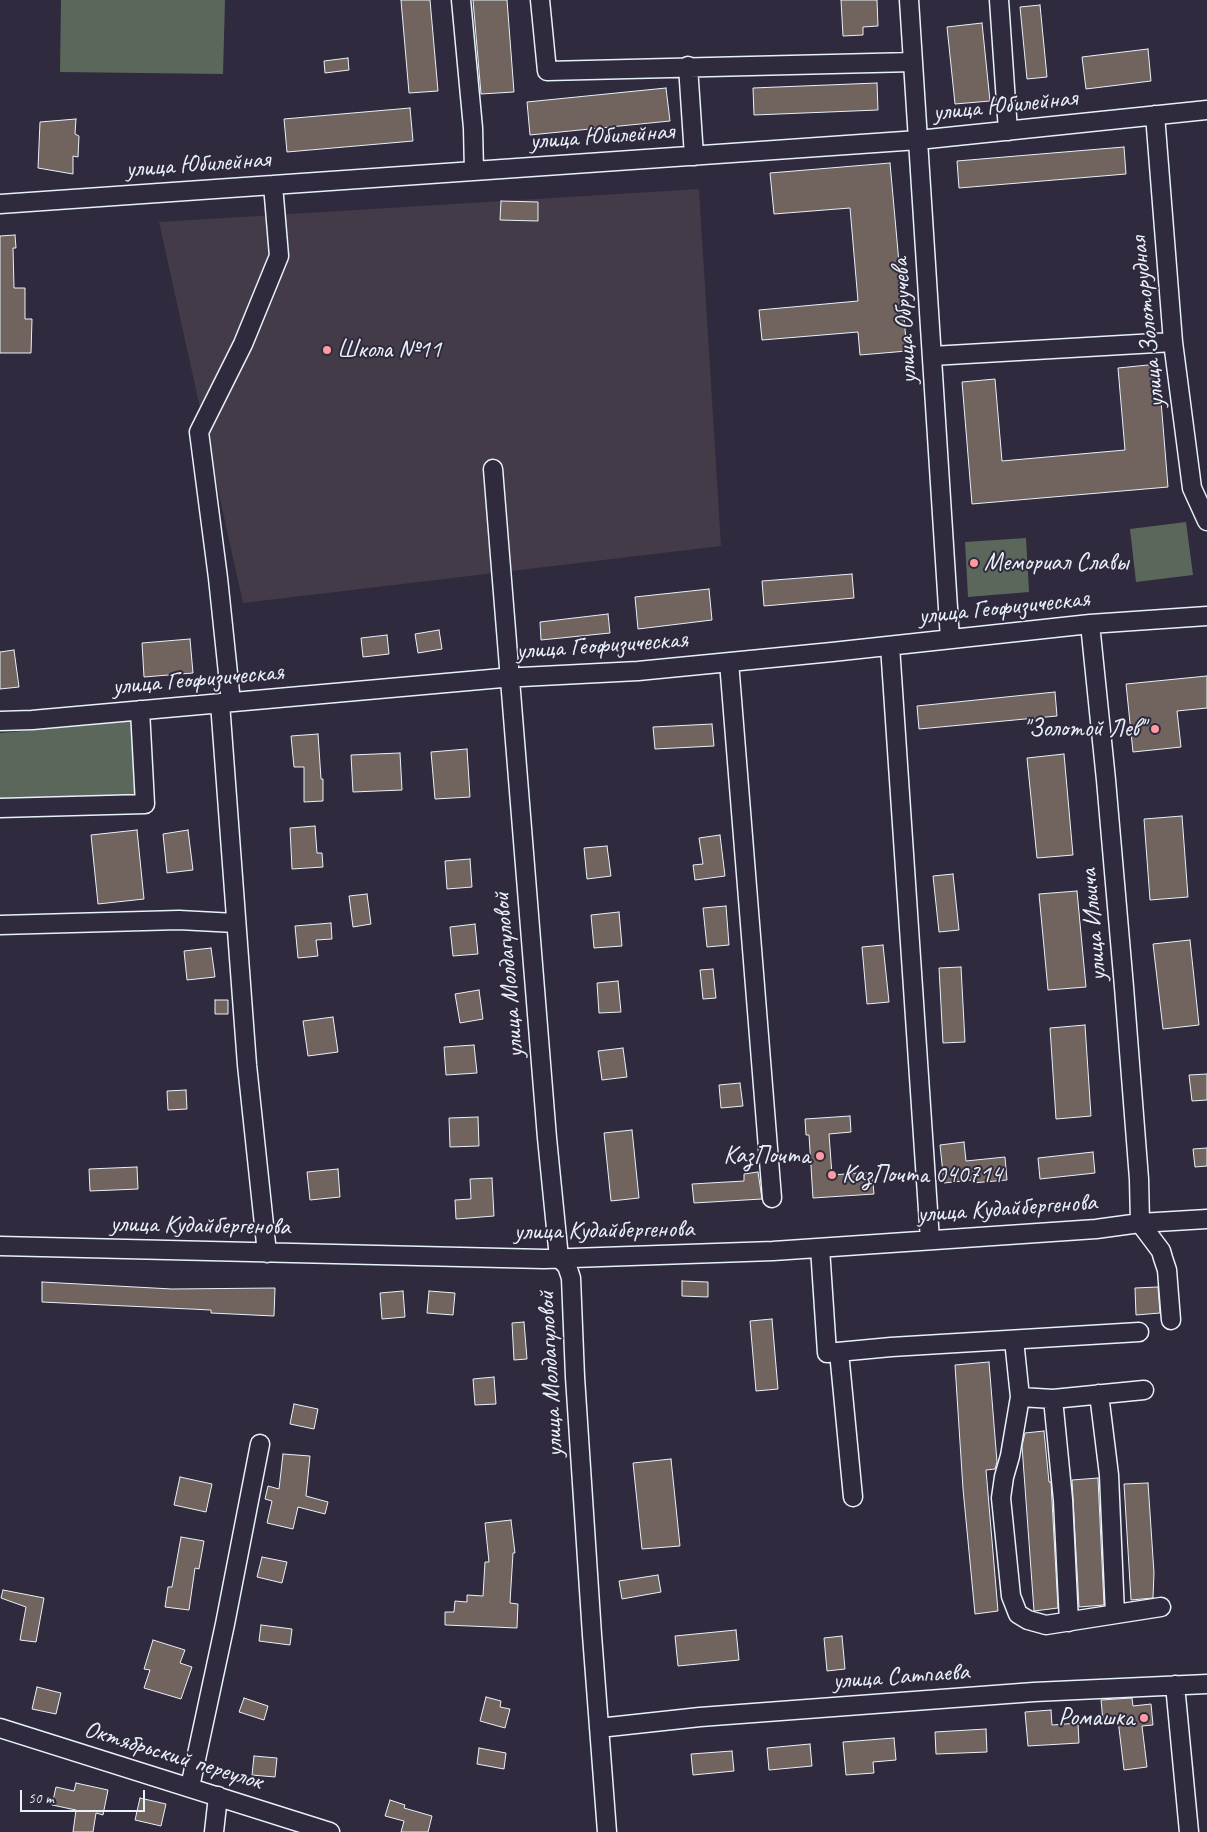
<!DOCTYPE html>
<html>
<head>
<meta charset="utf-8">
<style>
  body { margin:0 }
  #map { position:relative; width:1207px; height:1832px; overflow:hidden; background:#2f2a3d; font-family:Caveat,sans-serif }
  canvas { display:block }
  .scale { position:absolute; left:20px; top:1790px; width:125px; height:22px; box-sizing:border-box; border:2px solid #e8f1f8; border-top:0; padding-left:6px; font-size:15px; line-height:18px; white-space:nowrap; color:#e8f1f8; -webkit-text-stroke:4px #2f2a3d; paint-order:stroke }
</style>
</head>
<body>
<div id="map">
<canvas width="1207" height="1832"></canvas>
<div class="scale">50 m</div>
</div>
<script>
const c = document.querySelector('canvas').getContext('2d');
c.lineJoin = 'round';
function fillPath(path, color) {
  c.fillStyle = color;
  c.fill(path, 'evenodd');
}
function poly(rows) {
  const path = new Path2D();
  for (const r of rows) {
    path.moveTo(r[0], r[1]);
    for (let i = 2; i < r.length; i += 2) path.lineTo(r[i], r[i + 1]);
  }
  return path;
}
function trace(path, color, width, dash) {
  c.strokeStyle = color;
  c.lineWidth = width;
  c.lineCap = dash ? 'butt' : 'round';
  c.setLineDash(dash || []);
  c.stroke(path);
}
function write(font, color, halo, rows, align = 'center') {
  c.font = font + ' Caveat,sans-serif';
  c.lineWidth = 4;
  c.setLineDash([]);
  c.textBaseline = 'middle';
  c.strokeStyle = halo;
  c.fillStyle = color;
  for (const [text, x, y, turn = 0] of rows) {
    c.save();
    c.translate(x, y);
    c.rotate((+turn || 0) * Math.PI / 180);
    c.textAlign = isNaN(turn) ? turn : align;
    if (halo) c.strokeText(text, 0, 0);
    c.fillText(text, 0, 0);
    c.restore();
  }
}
fillPath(poly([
  [699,189,721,546,243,603,159,222]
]), '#433b47');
fillPath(poly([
  [61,0,225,0,223,74,60,72],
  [1186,522,1193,575,1136,582,1130,529],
  [1026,538,1029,592,968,597,965,542],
  [135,721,140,799,0,803,0,733]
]), '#5c675b');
const building = poly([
  [401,0,430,0,438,91,409,93,401,0],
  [473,0,507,0,514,92,481,94,473,0],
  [841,0,877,0,878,26,863,27,863,35,843,36,841,0],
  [1040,5,1047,77,1027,79,1020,7,1040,5],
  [982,23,990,101,955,104,947,27,982,23],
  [1148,49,1151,81,1086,89,1082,57,1148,49],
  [348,58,349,70,325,73,324,61,348,58],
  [877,83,878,110,754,115,753,88,877,83],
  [666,88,670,121,530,135,527,102,666,88],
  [410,108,413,141,287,152,284,119,410,108],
  [76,119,75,134,79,136,78,157,73,156,73,174,38,168,40,122,76,119],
  [1124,147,1126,174,959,188,957,161,1124,147],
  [890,163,907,351,860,355,858,332,762,340,759,310,858,301,850,208,774,214,770,173,890,163],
  [501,201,538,202,538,221,500,220,501,201],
  [15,235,16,248,13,248,14,288,25,288,25,319,32,319,31,353,0,353,0,236,15,235],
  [1158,364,1168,487,972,504,962,382,995,379,1002,461,1125,450,1118,368,1158,364],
  [852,574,854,598,764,606,762,581,852,574],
  [709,589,712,620,638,629,635,597,709,589],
  [608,614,610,633,541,640,540,622,608,614],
  [439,630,442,649,418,653,415,634,439,630],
  [387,635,389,654,363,657,361,638,387,635],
  [190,639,193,673,144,677,142,643,190,639],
  [14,650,19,687,0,689,0,652,14,650],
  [1207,676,1207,708,1177,711,1181,747,1133,752,1126,684,1207,676],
  [1055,692,1057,716,919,729,917,706,1055,692],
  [712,724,714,746,655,749,653,727,712,724],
  [318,734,321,779,323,779,323,801,304,802,304,767,294,767,291,736,318,734],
  [467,749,470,797,435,799,431,752,467,749],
  [400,753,402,790,353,792,351,755,400,753],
  [1064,754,1073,855,1037,858,1027,758,1064,754],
  [1182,816,1188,897,1150,900,1144,819,1182,816],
  [315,826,317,853,322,853,323,867,292,869,290,828,315,826],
  [137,830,144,899,98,904,91,835,137,830],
  [188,830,193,870,167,873,163,834,188,830],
  [720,835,725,876,695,880,693,865,703,864,699,838,720,835],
  [607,846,611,876,587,879,584,848,607,846],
  [470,859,472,887,447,889,445,861,470,859],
  [953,874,959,930,939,932,933,876,953,874],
  [1077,891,1086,987,1048,990,1039,894,1077,891],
  [367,894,371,924,353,927,349,896,367,894],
  [726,906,729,945,707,947,703,908,726,906],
  [619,912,622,946,594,948,591,915,619,912],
  [331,923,332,939,316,940,318,956,298,958,295,926,331,923],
  [475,924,478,954,453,956,450,927,475,924],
  [1190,940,1199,1025,1163,1029,1153,944,1190,940],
  [883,945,889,1002,867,1004,862,947,883,945],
  [211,948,215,977,187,980,184,951,211,948],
  [961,967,965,1042,943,1043,939,968,961,967],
  [713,969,716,998,703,999,700,970,713,969],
  [618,981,621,1012,599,1013,597,983,618,981],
  [479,990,483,1019,460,1023,455,994,479,990],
  [215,1000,228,1000,228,1014,215,1014,215,1000],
  [333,1017,338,1052,308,1056,303,1021,333,1017],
  [1085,1025,1091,1116,1056,1119,1050,1028,1085,1025],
  [474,1045,477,1073,446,1075,444,1047,474,1045],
  [623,1048,627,1077,602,1080,598,1051,623,1048],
  [1207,1074,1207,1100,1192,1101,1189,1075,1207,1074],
  [740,1083,743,1106,721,1108,719,1085,740,1083],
  [186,1090,187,1109,168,1110,167,1091,186,1090],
  [850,1116,851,1132,829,1134,832,1175,872,1172,874,1194,813,1198,809,1135,806,1135,805,1119,850,1116],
  [478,1117,479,1146,450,1147,449,1118,478,1117],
  [632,1130,639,1198,611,1201,604,1133,632,1130],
  [964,1142,966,1161,1005,1157,1007,1180,972,1183,972,1180,944,1183,940,1145,964,1142],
  [1207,1148,1207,1166,1195,1167,1193,1149,1207,1148],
  [1093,1152,1095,1173,1040,1179,1038,1158,1093,1152],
  [137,1167,138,1189,90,1191,89,1169,137,1167],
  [338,1169,340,1197,310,1200,307,1172,338,1169],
  [758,1172,762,1199,694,1203,692,1184,744,1181,744,1174,758,1172],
  [492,1178,494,1216,456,1219,455,1200,471,1199,470,1179,492,1178],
  [682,1281,708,1282,708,1297,682,1296,682,1281],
  [42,1282,172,1289,275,1288,274,1316,211,1313,211,1310,42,1302,42,1282],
  [1158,1287,1160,1313,1136,1315,1135,1288,1158,1287],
  [403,1291,405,1317,382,1319,380,1293,403,1291],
  [429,1291,455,1293,453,1315,427,1313,429,1291],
  [772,1319,778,1389,756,1391,750,1321,772,1319],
  [524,1322,527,1359,514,1360,512,1323,524,1322],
  [989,1362,997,1462,995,1469,986,1470,998,1611,975,1614,963,1489,955,1365,989,1362],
  [494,1377,496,1404,475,1405,473,1379,494,1377],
  [294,1404,318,1409,314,1429,290,1424,294,1404],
  [1044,1431,1049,1482,1051,1482,1052,1501,1058,1608,1034,1611,1022,1446,1025,1433,1044,1431],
  [283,1454,310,1456,306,1496,328,1502,325,1514,298,1507,293,1529,267,1523,272,1501,265,1499,268,1486,279,1489,283,1454],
  [671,1459,680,1546,642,1549,633,1463,671,1459],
  [180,1477,212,1484,206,1512,174,1505,180,1477],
  [1098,1478,1104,1605,1079,1607,1072,1480,1098,1478],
  [1148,1483,1154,1573,1153,1598,1131,1600,1124,1484,1148,1483],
  [511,1520,515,1553,513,1553,510,1603,518,1604,517,1628,445,1625,445,1612,454,1612,455,1601,467,1602,467,1595,483,1596,485,1562,489,1562,485,1523,511,1520],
  [181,1537,204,1541,199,1569,195,1568,189,1610,165,1607,168,1587,172,1587,181,1537],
  [262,1557,287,1562,282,1583,257,1577,262,1557],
  [658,1575,661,1592,622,1599,619,1581,658,1575],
  [3,1590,44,1598,36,1642,20,1640,26,1607,1,1598,3,1590],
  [261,1625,292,1629,290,1645,259,1641,261,1625],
  [736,1630,739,1660,678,1666,675,1636,736,1630],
  [842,1636,845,1669,827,1671,824,1638,842,1636],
  [153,1640,185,1650,180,1663,192,1667,181,1699,144,1688,150,1670,144,1669,153,1640],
  [37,1687,61,1693,56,1714,32,1709,37,1687],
  [486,1697,501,1701,500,1707,510,1709,505,1728,480,1721,486,1697],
  [244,1698,268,1706,264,1720,239,1712,244,1698],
  [1132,1698,1133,1706,1151,1704,1153,1725,1142,1726,1147,1767,1124,1770,1118,1720,1103,1721,1101,1700,1132,1698],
  [1051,1710,1052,1725,1078,1723,1079,1743,1028,1746,1025,1712,1051,1710],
  [986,1729,987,1752,936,1754,935,1732,986,1729],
  [894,1738,896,1760,873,1762,874,1773,846,1775,843,1742,894,1738],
  [810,1744,812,1766,769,1770,767,1748,810,1744],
  [479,1748,506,1753,504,1769,477,1764,479,1748],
  [732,1751,734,1771,693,1775,691,1754,732,1751],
  [254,1756,277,1758,275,1777,252,1775,254,1756],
  [76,1783,108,1790,103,1815,96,1813,93,1832,73,1832,76,1810,52,1805,56,1787,74,1791,76,1783],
  [140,1798,166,1804,161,1826,135,1820,140,1798],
  [390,1800,405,1805,404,1808,432,1816,428,1832,401,1832,404,1821,385,1816,390,1800]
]);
fillPath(building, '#71645f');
trace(building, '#e8f1f8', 1);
const minor = poly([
  [461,0,473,128,474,171],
  [540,0,547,71,913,62],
  [909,0,950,639],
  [999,0,1008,131],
  [688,66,694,156],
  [1155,115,1173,342,1192,488,1207,521],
  [0,204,918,140,1207,110],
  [932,356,1173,342],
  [493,469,547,1138,559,1258,567,1266,571,1278,575,1377,592,1635,607,1832],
  [1090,624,1106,780,1124,987,1139,1179,1140,1223],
  [890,646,930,1240],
  [729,662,772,1198],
  [231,702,218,578,199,432,243,344,279,256,273,185],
  [220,703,247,1065,267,1253],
  [0,721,32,720,502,678,638,671,832,652,1090,624,1207,616],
  [0,808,145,804,140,710],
  [0,925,179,920,235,923],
  [1140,1223,1161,1251,1163,1258,1167,1270,1171,1320],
  [0,1246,544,1259,773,1251,1096,1229,1140,1223,1207,1219],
  [820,1248,827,1353,891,1347,1139,1332],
  [1014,1340,1020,1397,1010,1456,1004,1477,1001,1498,1011,1596,1018,1614,1028,1620,1046,1625,1161,1607],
  [839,1352,853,1497],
  [1099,1394,1109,1475,1115,1614],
  [1020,1397,1053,1399],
  [1069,1622,1063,1500,1053,1399,1144,1390],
  [1175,1685,1189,1832],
  [0,1728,330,1832],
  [599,1728,700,1717,1034,1692,1207,1684],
  [190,1787,225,1624,260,1444],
  [214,1832,218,1796]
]);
trace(minor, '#e8f1f8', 21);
trace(minor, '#2f2a3d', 18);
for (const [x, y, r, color] of [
  [327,350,5,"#ff9aa2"],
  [974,563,5,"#ff9aa2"],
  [1155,729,5,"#ff9aa2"],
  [820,1156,5,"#ff9aa2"],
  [832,1175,5,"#ff9aa2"],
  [1144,1718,5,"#ff9aa2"]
]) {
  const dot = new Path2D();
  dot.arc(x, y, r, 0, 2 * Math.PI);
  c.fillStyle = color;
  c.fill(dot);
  trace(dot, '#2f2a3d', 2);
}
write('25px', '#e8f1f8', '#2f2a3d', [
  ["улица Юбилейная",1005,106,-6],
  ["улица Юбилейная",602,137,-4],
  ["улица Юбилейная",198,165,-4],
  ["улица Обручева",905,321,-94],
  ["улица Золоторудная",1148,322,-96],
  ["улица Геофизическая",1004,608,-6],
  ["улица Геофизическая",602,646,-4],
  ["улица Геофизическая",198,680,-5],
  ["улица Ильича",1094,925,-95],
  ["улица Молдагуловой",509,975,-95],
  ["улица Кудайбергенова",1007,1209,-4],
  ["улица Кудайбергенова",200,1226,1],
  ["улица Кудайбергенова",604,1231,-1],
  ["улица Молдагуловой",551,1374,-93],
  ["улица Сатпаева",901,1677,-4],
  ["Октябрьский переулок",173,1756,17]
]);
write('25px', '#e8f1f8', '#2f2a3d', [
  ["Школа №11",337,350],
  ["Мемориал Славы",984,563],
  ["\"Золотой Лев\"",1145,729,"right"],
  ["КазПочта",810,1156,"right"],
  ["КазПочта 040714",842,1175],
  ["Ромашка",1134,1718,"right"]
], 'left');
</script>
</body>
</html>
